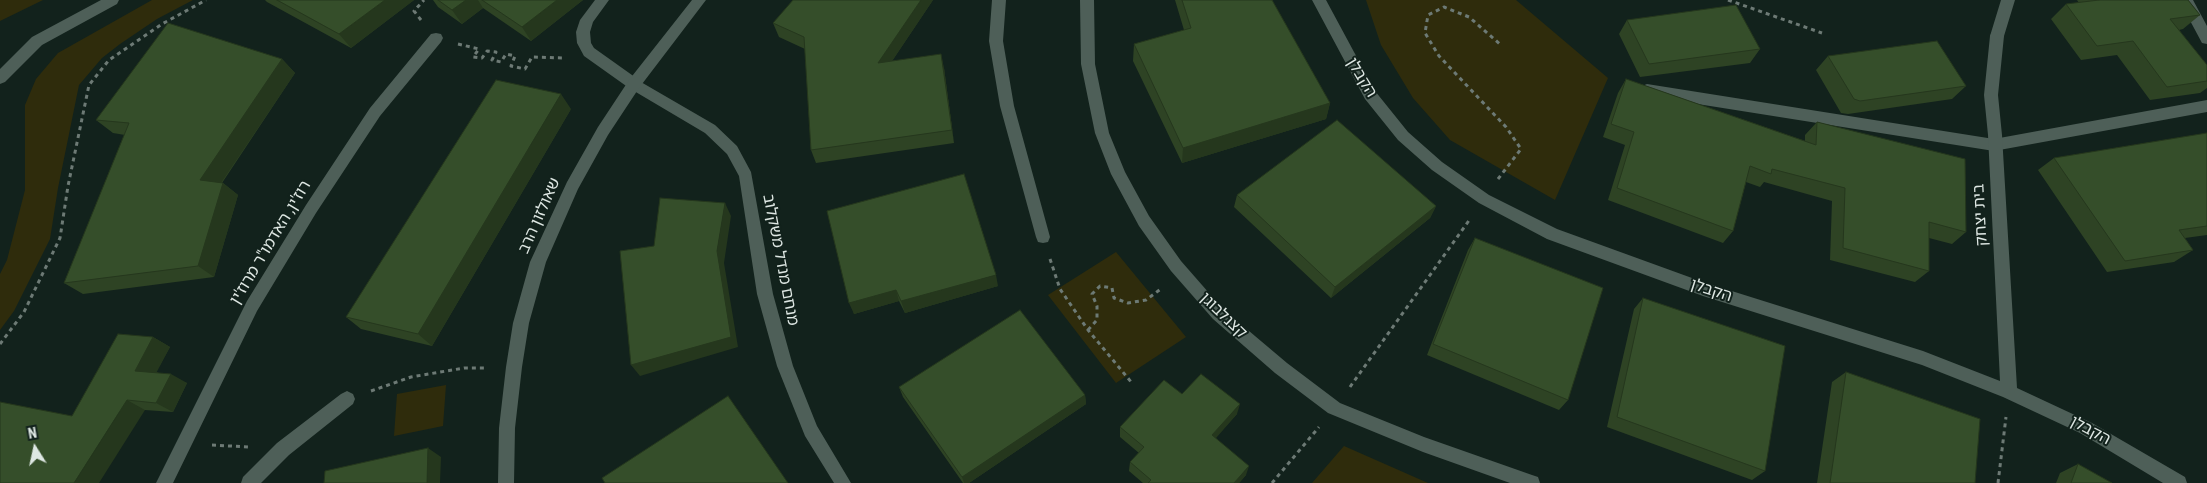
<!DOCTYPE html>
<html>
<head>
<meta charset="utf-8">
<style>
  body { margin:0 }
  #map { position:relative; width:2207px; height:483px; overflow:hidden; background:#12221c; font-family:"Roboto Condensed",sans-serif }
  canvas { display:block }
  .north { position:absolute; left:10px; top:423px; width:50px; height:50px; -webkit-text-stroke:4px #12221c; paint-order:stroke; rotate:350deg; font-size:14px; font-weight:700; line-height:20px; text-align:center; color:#dee7e3 }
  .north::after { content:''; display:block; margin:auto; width:18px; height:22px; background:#dee7e3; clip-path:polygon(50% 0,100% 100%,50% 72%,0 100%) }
</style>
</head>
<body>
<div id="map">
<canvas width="2207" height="483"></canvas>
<div class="north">N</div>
</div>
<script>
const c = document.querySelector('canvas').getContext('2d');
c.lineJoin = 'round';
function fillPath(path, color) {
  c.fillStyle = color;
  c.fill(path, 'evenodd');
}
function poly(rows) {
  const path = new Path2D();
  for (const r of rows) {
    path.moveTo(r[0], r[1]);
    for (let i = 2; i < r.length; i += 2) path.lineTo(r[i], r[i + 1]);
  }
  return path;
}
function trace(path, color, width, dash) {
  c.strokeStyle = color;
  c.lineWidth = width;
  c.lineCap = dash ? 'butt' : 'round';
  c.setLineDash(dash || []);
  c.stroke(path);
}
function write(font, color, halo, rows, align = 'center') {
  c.font = font + ' "Roboto Condensed","Noto Sans Hebrew",sans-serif';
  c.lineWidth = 4;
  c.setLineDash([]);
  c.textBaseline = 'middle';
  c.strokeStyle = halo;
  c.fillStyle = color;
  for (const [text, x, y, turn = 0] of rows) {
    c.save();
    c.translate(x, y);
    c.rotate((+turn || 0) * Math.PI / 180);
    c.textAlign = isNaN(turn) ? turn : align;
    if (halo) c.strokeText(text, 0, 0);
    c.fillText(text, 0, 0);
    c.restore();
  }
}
fillPath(poly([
  [0,0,43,0,0,21],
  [152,0,193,0,157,19,120,44,102,58,79,85,58,188,50,239,14,311,0,330,0,274,7,260,25,190,25,105,36,79,58,53],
  [1366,0,1516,0,1608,78,1555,200,1450,140,1413,98,1381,45],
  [1116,252,1186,337,1116,383,1048,295],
  [446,385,443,426,394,436,397,394],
  [1344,446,1428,483,1312,483]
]), '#2f2c0c');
trace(poly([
  [1728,0,1822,33],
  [421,20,414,11,424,0],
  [458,44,479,49,473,57,482,58,487,51,496,52,492,60,501,62,506,54,515,56,511,66,525,69,532,57,563,58],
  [1498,179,1521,149,1506,127,1439,56,1425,33,1428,15,1444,7,1469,17,1501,45],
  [1050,259,1060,289,1088,330,1132,383],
  [1088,330,1097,320,1097,306,1092,294,1100,286,1112,288,1114,298,1128,303,1146,300,1162,288],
  [0,344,24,312,60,238,68,186,89,85,109,60,162,24,206,0],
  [1350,387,1470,219],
  [371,391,411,377,464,368,487,368],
  [212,445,248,447],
  [1272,483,1319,427],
  [1998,483,2006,417]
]), '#6d7a75', 3, [4, 4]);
fillPath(poly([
  [595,0,609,0,593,22,590,32,591,43,594,48,639,80,641,84,639,88,634,90,629,88,584,56,577,43,576,32,580,20,595,0],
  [992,0,1006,0,1003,41,1014,106,1050,237,1048,242,1043,243,1038,242,1036,237,1000,106,989,41,992,0],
  [2001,0,2015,0,2004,36,2002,40,1997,41,1992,40,1990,36,2001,0],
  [2179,0,2193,0,2207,26,2207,44,2202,43,2179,0],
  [1647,84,1994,139,2207,100,2207,112,1994,151,1647,96,1642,94,1640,90,1642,86,1647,84]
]), '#4e5f58');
fillPath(poly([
  [1312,0,1326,0,1375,91,1408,132,1442,162,1489,195,1557,229,1703,282,1923,351,2000,381,1988,135,1984,95,1990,36,1992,32,2002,32,2004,36,1998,95,2002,135,2017,388,2092,423,2185,477,2187,483,2163,483,2080,433,2003,397,1922,365,1703,296,1547,239,1479,203,1432,170,1398,140,1365,99,1312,0],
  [436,33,441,34,443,38,441,42,380,116,316,213,257,311,173,483,156,483,247,301,306,205,370,108,431,34,436,33],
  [634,78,715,125,737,146,751,172,773,294,793,366,817,426,851,483,834,483,805,436,777,366,757,294,739,176,727,154,705,133,629,88,627,84,629,80,634,78],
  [347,391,353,394,355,399,353,404,289,455,261,483,241,483,243,477,277,443,341,394,347,391]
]), '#4e5f58');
fillPath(poly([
  [101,0,119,0,117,4,42,45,5,82,0,84,0,69,32,37,101,0],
  [692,0,706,0,639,88,608,135,578,189,546,262,529,323,522,367,515,428,514,483,498,483,499,428,506,367,513,323,530,262,567,182,598,127,629,80,692,0],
  [1080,0,1094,0,1095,64,1109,133,1125,172,1149,216,1181,261,1223,309,1287,363,1340,403,1424,437,1532,475,1538,477,1540,483,1510,483,1423,452,1328,413,1275,373,1213,319,1171,271,1139,226,1111,174,1095,133,1081,64,1080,0]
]), '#4e5f58');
fillPath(poly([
  [265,0,414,0,351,48,267,2],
  [433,0,583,0,531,41,483,8,462,24,438,7],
  [933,0,892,61,944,68,954,143,816,163,811,150,805,49,779,37,773,23],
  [1175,0,1272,0,1330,103,1326,119,1182,163,1133,61,1134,44,1184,30],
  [2077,0,2188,0,2200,15,2183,29,2179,30,2207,65,2207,88,2200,93,2150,100,2117,55,2081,60,2051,19,2066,4,2079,3],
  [1627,20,1760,49,1750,63,1640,77,1619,34],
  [1828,56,1966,86,1952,99,1848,114,1841,113,1816,70],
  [282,59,295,73,222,183,223,183,238,195,214,277,83,294,64,283,125,135,113,133,96,120],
  [1626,79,1805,141,1805,135,1817,122,1966,232,1952,244,1929,238,1929,271,1915,282,1830,260,1832,201,1764,182,1760,187,1746,182,1733,231,1723,243,1608,200,1625,145,1603,137,1618,93],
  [571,109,432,346,361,329,346,317],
  [2207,133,2207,235,2185,238,2193,250,2174,262,2107,272,2038,170,2054,158],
  [1237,195,1436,206,1430,218,1331,298,1234,207],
  [827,211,998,286,905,313,899,301,854,314],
  [1475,238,1568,400,1559,410,1427,355,1468,250],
  [1643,298,1765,471,1752,480,1607,427,1634,309],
  [153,337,170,347,156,372,187,383,173,412,145,410,72,416],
  [1846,372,1975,483,1817,483,1832,382],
  [899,387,1085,395,1086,404,969,483,963,483,903,397],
  [1237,414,1215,438,1246,475,1239,483,1143,483,1129,471,1130,462,1139,453,1120,437,1120,427],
  [2078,464,2112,483,2056,483,2060,473]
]), '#2e4324');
fillPath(poly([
  [385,0,414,0,351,48,339,34],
  [466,0,478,0,483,8,462,24,452,10],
  [557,0,583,0,531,41,522,27],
  [921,0,933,0,882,76,878,63],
  [941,54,944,68,954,143,952,130],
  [282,59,295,73,215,192,200,180],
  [561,94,571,109,432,346,418,334],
  [1330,103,1326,119,1182,163,1183,148],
  [223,183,238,195,214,277,198,266],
  [725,203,731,216,724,263,738,347,640,376,631,365,717,251],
  [1436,206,1430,218,1331,298,1335,287],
  [996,275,998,286,905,313,901,301],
  [896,290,899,301,854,314,849,303],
  [153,337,170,347,152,381,135,371],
  [171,374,187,383,173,412,156,403],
  [1085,395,1086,404,969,483,964,483,962,477],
  [127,400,145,410,99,483,74,483],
  [1240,404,1237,414,1210,445,1212,435],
  [428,448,441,457,440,483,427,483],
  [1249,466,1246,475,1239,483,1234,483]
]), '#25371d');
const building = poly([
  [277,0,385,0,339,34,277,0],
  [438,0,466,0,452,10,438,0],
  [482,0,557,0,522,27,482,0],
  [793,0,921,0,878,63,941,54,952,130,811,150,804,37,773,23,793,0],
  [1182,0,1272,0,1330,103,1183,148,1134,44,1191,28,1182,0],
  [2099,0,2188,0,2200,15,2170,19,2207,65,2207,81,2167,87,2133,41,2097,46,2066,4,2099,0],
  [1736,5,1760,49,1649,64,1627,20,1736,5],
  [168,23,282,59,200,180,223,183,198,266,64,283,129,123,96,120,168,23],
  [1937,41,1966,86,1860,101,1854,99,1828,56,1937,41],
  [1626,79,1816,145,1817,122,1965,159,1966,232,1929,222,1929,271,1843,248,1845,188,1772,169,1771,174,1750,166,1733,231,1617,188,1634,132,1611,124,1626,79],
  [496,80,561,94,418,334,346,317,496,80],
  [1337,120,1436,206,1335,287,1237,195,1337,120],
  [2207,133,2207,226,2179,230,2193,250,2125,261,2054,158,2207,133],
  [964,174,996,275,901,301,896,290,849,303,827,211,964,174],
  [660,198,725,203,717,251,731,337,631,365,620,251,654,246,660,198],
  [1475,238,1603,288,1568,400,1433,344,1475,238],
  [1643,298,1785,346,1765,471,1617,417,1643,298],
  [1020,310,1085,395,962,477,899,387,1020,310],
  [118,334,153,337,135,371,171,374,156,403,127,400,74,483,0,483,0,402,72,416,118,334],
  [1846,372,1980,419,1975,483,1830,483,1846,372],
  [1201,374,1240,404,1212,435,1249,466,1234,483,1148,483,1151,480,1130,462,1144,447,1120,427,1164,380,1182,394,1201,374],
  [728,396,788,483,605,483,602,478,728,396],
  [428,448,427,483,324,483,325,471,428,448],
  [2078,464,2112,483,2071,483,2078,464]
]);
fillPath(building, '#354e2a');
trace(building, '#25371d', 1);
write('16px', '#dee7e3', '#12221c', [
  ["הקבלן",1361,78,59],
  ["בית יצחק",1981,215,-93],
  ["שאולזון הרב",540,216,-66],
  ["רוז'ין, האדמו\"ר מרוז'ין",271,243,-59],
  ["מנחם מנדל משקלוב",780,260,79],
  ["הקבלן",1711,291,18],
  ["קצנלבוגן",1223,316,44],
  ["הקבלן",2090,431,28]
]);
</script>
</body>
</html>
